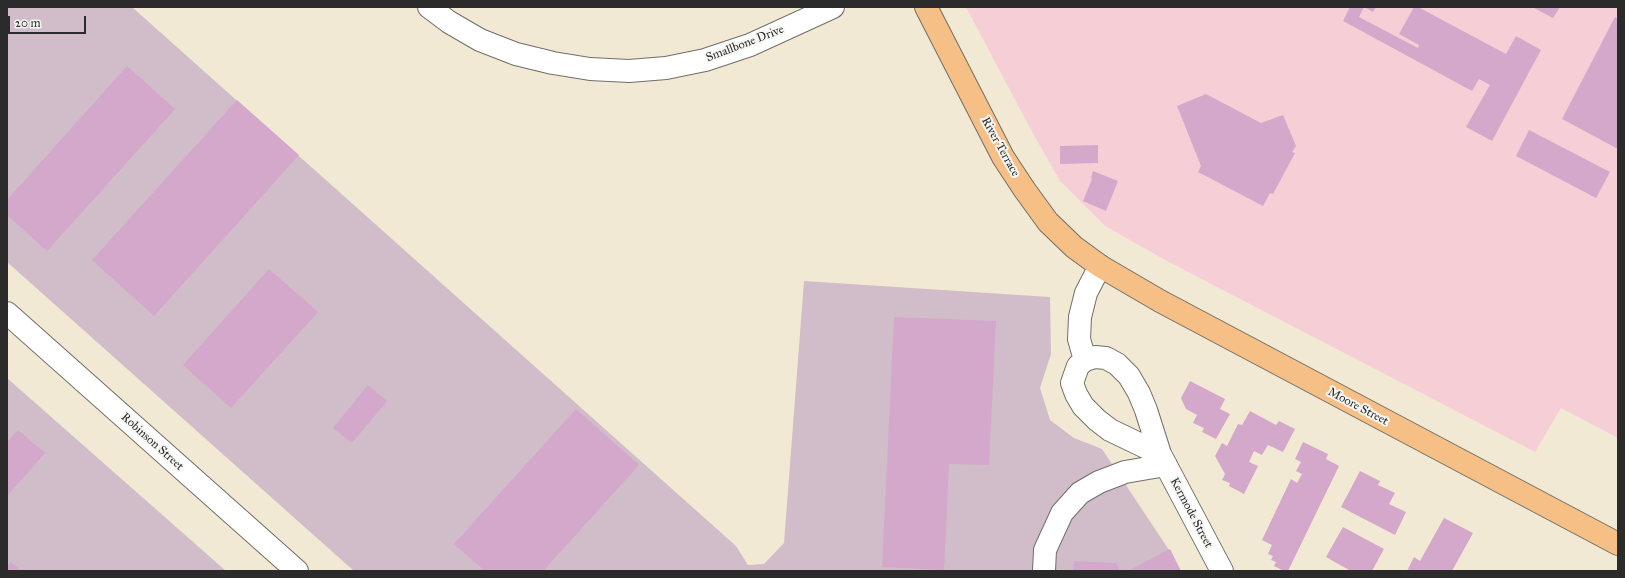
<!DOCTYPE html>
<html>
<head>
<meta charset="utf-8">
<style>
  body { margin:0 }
  #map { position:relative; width:1625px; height:578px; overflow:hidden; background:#f2e9d5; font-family:"IM FELL Great Primer",serif }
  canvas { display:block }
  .frame { position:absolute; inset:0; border:8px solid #2b2b2b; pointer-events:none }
  .scale { position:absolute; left:8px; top:16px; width:78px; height:18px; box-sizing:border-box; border:2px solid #2b2b2b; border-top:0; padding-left:5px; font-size:12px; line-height:14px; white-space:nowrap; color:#2b2b2b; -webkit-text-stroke:3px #f6f6f2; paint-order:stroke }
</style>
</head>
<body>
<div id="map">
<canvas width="1625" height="578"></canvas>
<div class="frame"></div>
<div class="scale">20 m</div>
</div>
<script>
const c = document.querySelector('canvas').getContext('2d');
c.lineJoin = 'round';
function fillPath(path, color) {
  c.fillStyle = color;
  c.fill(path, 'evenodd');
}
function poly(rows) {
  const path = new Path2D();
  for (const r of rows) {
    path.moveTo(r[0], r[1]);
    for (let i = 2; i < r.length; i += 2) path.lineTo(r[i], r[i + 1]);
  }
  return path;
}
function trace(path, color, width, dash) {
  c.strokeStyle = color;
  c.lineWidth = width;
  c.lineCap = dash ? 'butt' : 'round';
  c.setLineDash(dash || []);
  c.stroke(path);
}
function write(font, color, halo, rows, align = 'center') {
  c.font = font + ' "IM FELL Great Primer",serif';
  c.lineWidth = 4;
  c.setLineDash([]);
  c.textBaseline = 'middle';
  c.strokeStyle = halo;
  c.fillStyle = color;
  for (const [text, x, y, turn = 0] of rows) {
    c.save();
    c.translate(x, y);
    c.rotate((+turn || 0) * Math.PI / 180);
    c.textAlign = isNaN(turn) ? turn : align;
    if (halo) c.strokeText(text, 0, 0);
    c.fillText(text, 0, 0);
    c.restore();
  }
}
fillPath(poly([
  [966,7,1618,7,1618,438,1561,408,1535,452,1165,260,1105,226,1060,181,1031,130]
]), '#f6cfd6');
fillPath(poly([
  [7,7,132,7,736,546,748,565,764,564,784,543,804,281,1050,297,1051,354,1040,388,1050,420,1074,438,1102,449,1169,550,1180,571,354,571,7,262],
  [7,378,226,571,7,571]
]), '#d1bdc9');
fillPath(poly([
  [1350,7,1376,7,1373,12,1364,7,1359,17,1418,48,1419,45,1399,34,1414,7,1418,7,1506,54,1516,36,1541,50,1492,141,1466,127,1490,85,1479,79,1472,91,1343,21],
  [1532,7,1560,7,1553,18],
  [1615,17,1618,19,1618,149,1562,119],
  [127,66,175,109,47,251,7,215,7,200],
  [1206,94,1261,123,1283,115,1296,146,1292,152,1295,153,1273,194,1270,193,1263,206,1198,172,1201,166,1177,106],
  [237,100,299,155,154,316,92,260],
  [1529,130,1610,172,1596,198,1516,156],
  [1098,145,1098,163,1060,164,1060,146],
  [1093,171,1118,181,1106,211,1083,201,1092,179,1091,178],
  [269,269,318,312,231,408,183,365],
  [894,317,996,321,989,465,949,464,944,570,882,567],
  [1190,381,1225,399,1220,409,1230,414,1216,439,1202,432,1204,428,1193,423,1197,415,1186,409,1181,398],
  [368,385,387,401,352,443,333,428],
  [576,409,639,465,543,571,485,571,454,544],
  [1250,411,1276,425,1279,421,1295,429,1283,452,1268,445,1262,455,1254,451,1249,462,1258,466,1244,494,1229,486,1230,483,1222,480,1225,474,1215,456,1222,443,1227,446,1238,424,1242,425],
  [18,430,45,453,7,496,7,442],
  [1303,442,1328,454,1326,459,1339,466,1288,571,1284,571,1274,566,1276,562,1271,560,1273,556,1268,554,1272,545,1262,540,1291,479,1297,483,1302,474,1296,471,1301,462,1295,459],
  [1360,471,1380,481,1378,485,1395,493,1389,504,1406,512,1395,535,1341,507],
  [1444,518,1473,533,1452,571,1407,571,1414,557,1420,561],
  [1343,527,1384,549,1372,571,1348,571,1349,570,1326,557],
  [1170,549,1181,571,1128,571],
  [1074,561,1116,563,1120,571,1073,571],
  [11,562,21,571,7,571,7,567]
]), '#d3a8ca');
const minor = poly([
  [429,7,449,22,480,40,516,54,553,63,590,69,629,71,666,68,705,60,750,45,833,7],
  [7,313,297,571],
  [1085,360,1079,339,1080,317,1086,293,1100,266],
  [1160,454,1110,430,1097,420,1083,406,1076,394,1072,383,1078,366,1085,360,1095,357,1106,358,1117,364,1129,376,1139,393,1146,410,1160,454,1222,571],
  [1044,571,1045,550,1062,513,1080,493,1099,482,1125,472,1166,465]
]);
const major = poly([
  [926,7,1003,157,1024,189,1048,222,1074,247,1100,266,1160,301,1618,544]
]);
trace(minor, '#716e66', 24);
trace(major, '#716e66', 24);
trace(minor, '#fff', 22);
trace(major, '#f5bf86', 22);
write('12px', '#2b2b2b', '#f6f6f2', [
  ["Smallbone Drive",745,44,-21],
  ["River Terrace",1000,147,61],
  ["Moore Street",1358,407,28],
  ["Robinson Street",152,442,42],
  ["Kermode Street",1191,513,62]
]);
</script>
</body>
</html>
